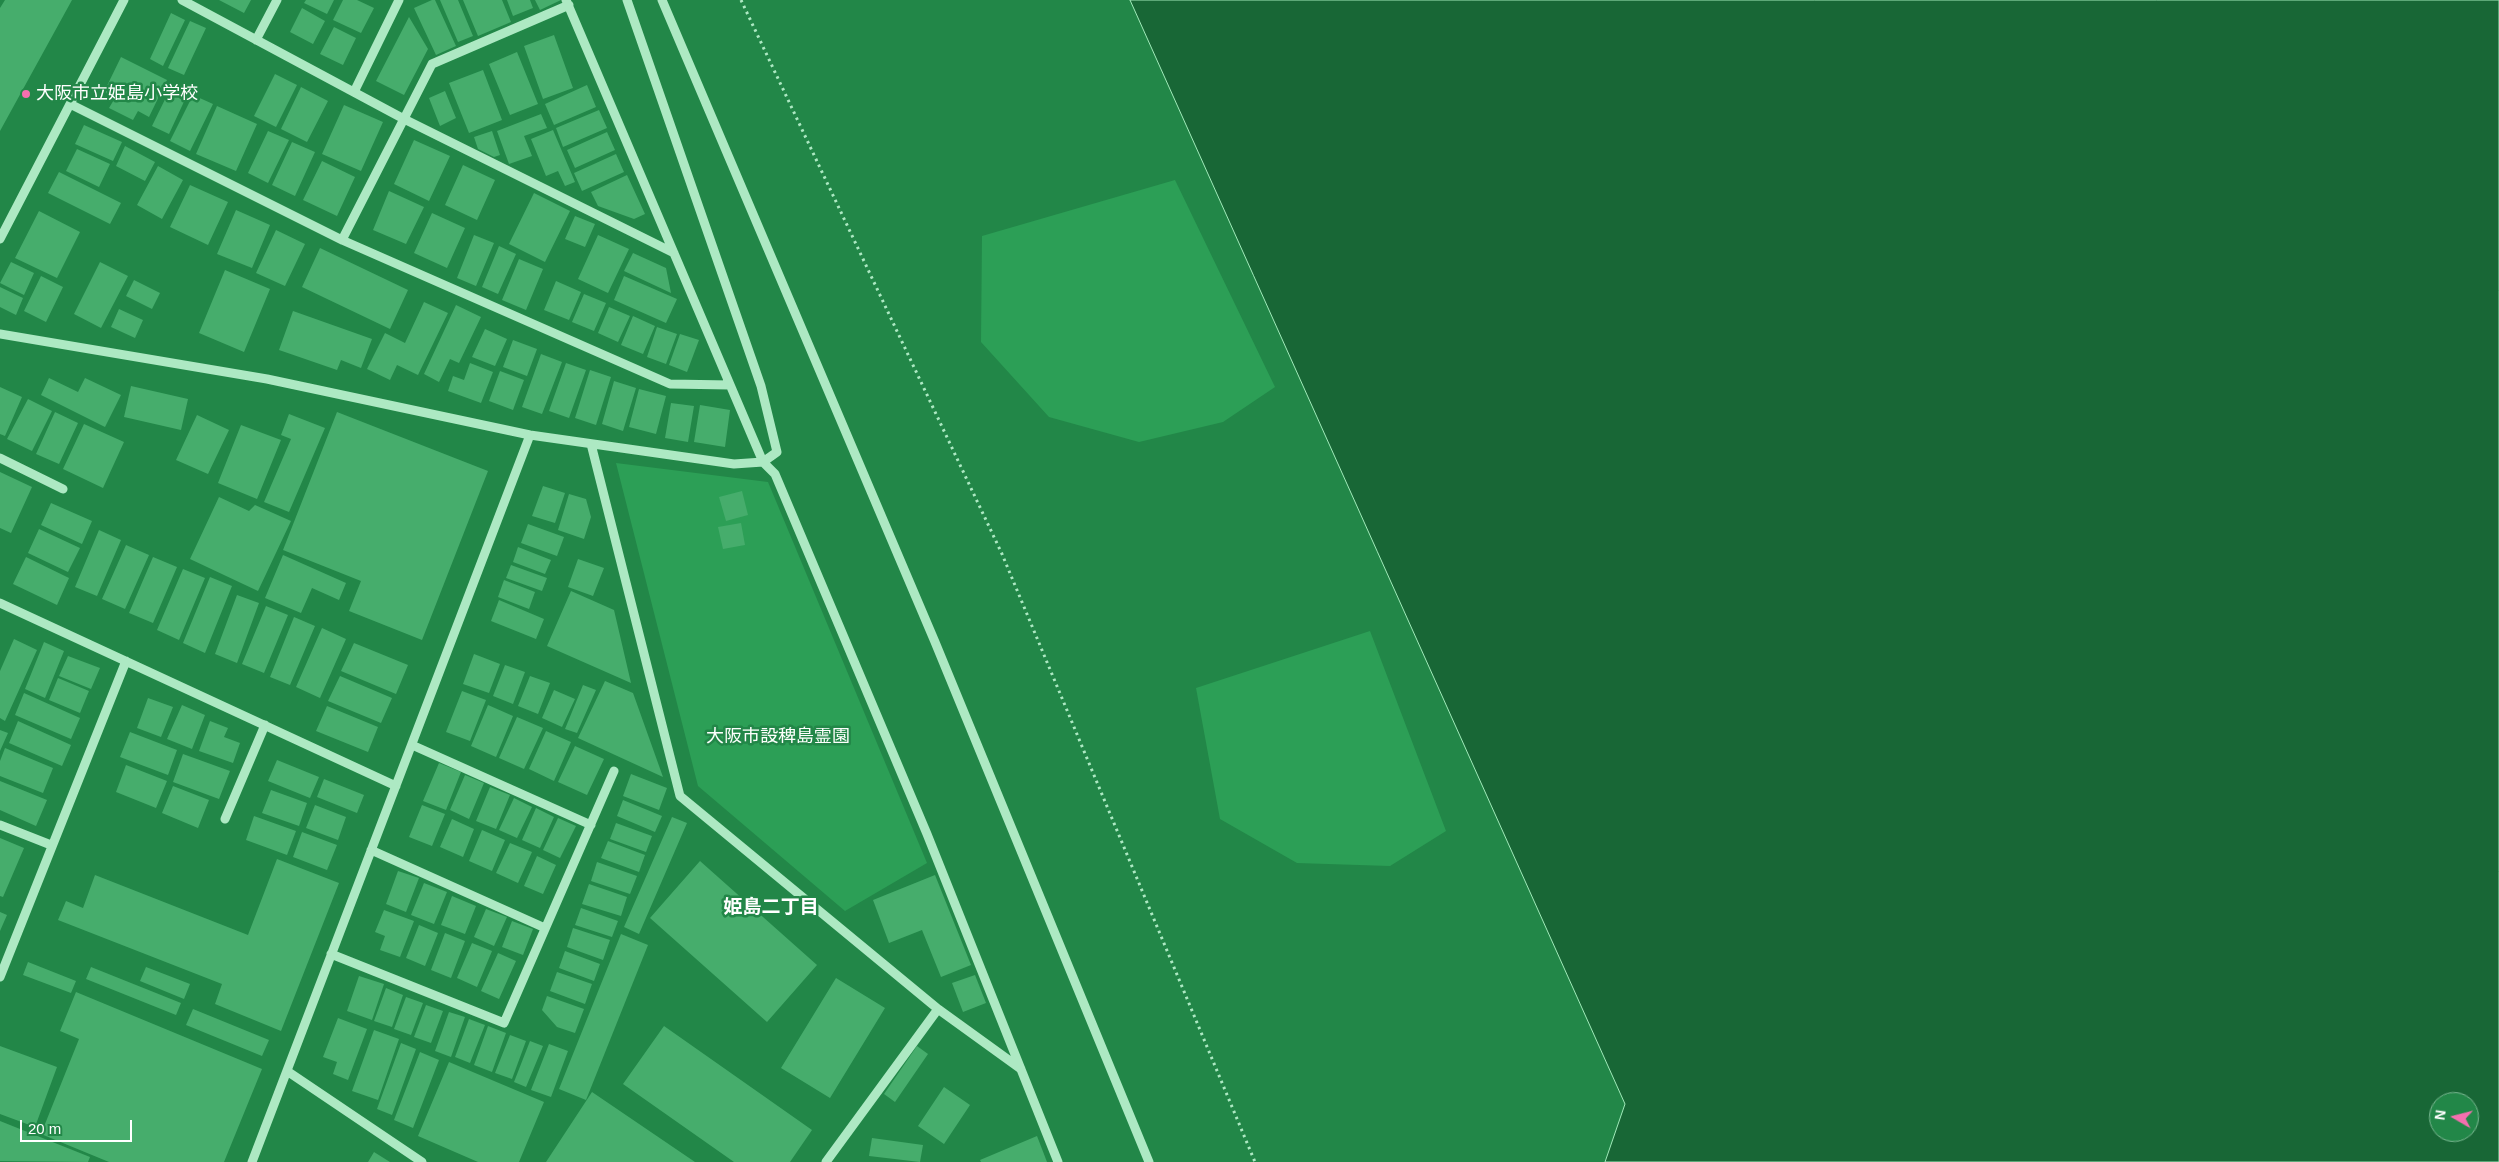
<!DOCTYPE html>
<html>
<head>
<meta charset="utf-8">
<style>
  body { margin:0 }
  #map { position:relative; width:2499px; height:1162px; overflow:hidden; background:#228748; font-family:Helvetica,sans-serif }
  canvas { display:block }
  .north { position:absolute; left:2429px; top:1092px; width:50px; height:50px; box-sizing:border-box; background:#228748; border:1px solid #7ab791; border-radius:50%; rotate:278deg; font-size:14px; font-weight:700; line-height:20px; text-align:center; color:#fff }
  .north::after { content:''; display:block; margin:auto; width:18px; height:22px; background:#f56faf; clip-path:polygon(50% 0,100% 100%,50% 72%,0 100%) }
  .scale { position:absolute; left:20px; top:1120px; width:112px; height:22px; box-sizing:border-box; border:2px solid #fff; border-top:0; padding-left:6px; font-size:15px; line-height:18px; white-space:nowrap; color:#fff; -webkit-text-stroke:4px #228748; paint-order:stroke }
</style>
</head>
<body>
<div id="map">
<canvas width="2499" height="1162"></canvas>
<div class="north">N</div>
<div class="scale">20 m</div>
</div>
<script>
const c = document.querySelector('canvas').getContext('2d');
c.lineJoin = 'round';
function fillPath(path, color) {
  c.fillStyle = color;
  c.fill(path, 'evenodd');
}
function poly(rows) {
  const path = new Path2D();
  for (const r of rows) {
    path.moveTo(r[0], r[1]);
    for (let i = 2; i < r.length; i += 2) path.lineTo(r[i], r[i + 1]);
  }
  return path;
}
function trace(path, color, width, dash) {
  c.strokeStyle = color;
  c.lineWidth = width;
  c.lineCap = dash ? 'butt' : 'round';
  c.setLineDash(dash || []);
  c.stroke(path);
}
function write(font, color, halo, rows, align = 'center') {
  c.font = font + ' Helvetica,"Noto Sans JP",sans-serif';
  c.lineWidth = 5;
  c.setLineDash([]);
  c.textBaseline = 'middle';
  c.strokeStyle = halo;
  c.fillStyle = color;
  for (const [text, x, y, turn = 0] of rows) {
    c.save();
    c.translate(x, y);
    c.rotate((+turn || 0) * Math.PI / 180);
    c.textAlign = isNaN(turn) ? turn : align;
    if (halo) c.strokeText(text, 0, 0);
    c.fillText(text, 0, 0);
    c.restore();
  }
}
fillPath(poly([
  [1175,180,1275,387,1223,422,1139,442,1049,417,981,342,982,236],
  [616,463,768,482,927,863,845,911,698,786],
  [1370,631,1446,831,1390,866,1297,863,1220,819,1196,688]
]), '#2c9f56');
const water = poly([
  [1130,0,2499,0,2499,1162,1605,1162,1625,1104,1130,0],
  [2439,1102,2469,1102,2469,1132,2439,1132,2439,1102]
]);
fillPath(water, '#186736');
trace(water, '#a1eaba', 1);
fillPath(poly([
  [5,0,72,0,0,131,0,8],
  [219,0,251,0,244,13],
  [306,0,334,0,327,14,304,3],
  [343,0,357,0,374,8,361,33,333,20],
  [432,0,435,0,456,46,436,55,414,8],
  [440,0,458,0,473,36,458,42],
  [463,0,502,0,511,22,478,36],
  [507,0,530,0,533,8,513,16],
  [535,0,561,0,540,10],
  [302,8,325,21,313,44,290,32],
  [171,13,185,20,163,66,150,59],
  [409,17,428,49,404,95,376,81],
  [190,21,206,28,184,75,168,68],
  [334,27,356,38,343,65,320,54],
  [554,35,573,88,543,99,524,46],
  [517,52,538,104,510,115,489,64],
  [121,57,167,80,149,117,138,111,133,120,109,108,115,98,104,92],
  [483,70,502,120,469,133,449,83],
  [275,74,297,85,276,127,254,116],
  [172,85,188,93,169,134,152,126],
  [587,85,596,107,554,125,545,104],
  [301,87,328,101,307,142,281,129],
  [445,91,456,118,440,126,429,98],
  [193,95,213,104,190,151,170,141],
  [344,105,383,122,361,171,322,154],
  [217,106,257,124,236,171,196,154],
  [599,110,607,128,563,147,556,128],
  [541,114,547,128,524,136,532,156,509,164,497,131],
  [84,125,122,142,113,161,75,144],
  [553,130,575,182,565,186,558,171,546,176,531,139],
  [268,131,289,140,268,183,248,173],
  [492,131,500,155,494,157,478,149,474,137],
  [607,132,615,150,575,168,567,150],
  [414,140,450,156,429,201,394,184],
  [292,142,315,152,295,196,272,185],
  [125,146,155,162,145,181,116,166],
  [77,149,110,164,99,187,66,171],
  [616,154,624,172,582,191,574,173],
  [322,161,355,177,337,216,303,200],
  [463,165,495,180,477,220,445,205],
  [158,166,183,180,162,219,137,205],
  [59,172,121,203,110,224,48,193],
  [627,175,645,214,634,219,598,206,591,192],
  [190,185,228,202,208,245,170,227],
  [389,191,424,207,406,244,373,230],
  [534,193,570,211,545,262,509,244],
  [236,210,270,225,252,268,217,254],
  [39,211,80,232,57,278,15,258],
  [432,213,465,228,447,268,414,253],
  [575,216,595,224,585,247,565,239],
  [276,230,305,244,285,286,256,273],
  [474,235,494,243,476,286,457,278],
  [598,235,629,249,608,293,578,279],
  [499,246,516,254,498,294,482,287],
  [320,248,408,290,390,329,302,287],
  [633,253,666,268,671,293,624,271],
  [519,259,543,269,526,310,502,300],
  [11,262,34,273,24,295,0,283],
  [100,262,128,276,101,328,74,314],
  [225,270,270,289,244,352,199,333],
  [41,276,63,287,46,322,24,311],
  [624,276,677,299,666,323,614,300],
  [134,280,160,293,152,309,126,296],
  [556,281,581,292,569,320,544,310],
  [0,287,23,298,16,315,0,307],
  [584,294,606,303,594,331,572,322],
  [424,302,448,313,418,375,397,365,390,380,367,369,385,333,405,343],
  [456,305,481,317,459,363,450,359,439,382,424,374],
  [609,307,630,316,618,342,598,333],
  [119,309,143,320,135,338,111,327],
  [293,311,372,339,361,368,341,360,337,370,279,350],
  [633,316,655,326,643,354,621,345],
  [657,327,677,334,666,364,647,357],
  [485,329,507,339,495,366,472,357],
  [680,334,699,340,687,372,669,365],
  [513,340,537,349,527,376,503,367],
  [541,354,562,362,542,414,522,407],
  [470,363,493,372,481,403,448,391,453,376,464,380],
  [566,363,586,370,569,418,549,411],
  [590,370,611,377,596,425,575,418],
  [500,371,524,380,513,410,489,401],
  [49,378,78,392,85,378,121,395,105,427,41,395],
  [614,381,636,388,623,431,602,424],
  [131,386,188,399,181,430,124,417],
  [0,387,22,397,5,436,0,434],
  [639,389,666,396,656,434,629,427],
  [28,399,52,411,32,451,7,439],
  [671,403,694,406,688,442,665,438],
  [700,405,730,410,725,447,694,442],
  [55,412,78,423,59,464,36,454],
  [337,412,488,471,422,640,349,611,361,581,283,550],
  [289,414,325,428,289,512,264,502,291,439,281,435],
  [197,415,229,430,208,474,176,460],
  [84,424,124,442,103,488,63,469],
  [241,425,281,440,257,499,218,483],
  [0,472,32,487,11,533,0,528],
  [543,486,565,493,555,523,532,516],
  [742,491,748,515,726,521,719,497],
  [569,494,586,499,591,517,584,539,558,530],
  [219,497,249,511,255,505,291,521,258,591,190,559],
  [51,503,92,521,82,544,41,525],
  [741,523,745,545,723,549,718,527],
  [528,524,564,537,557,556,521,543],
  [39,529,80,548,68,572,28,553],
  [99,530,121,540,97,596,75,587],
  [126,545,149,555,125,609,102,599],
  [518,547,551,560,545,574,513,562],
  [283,555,346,583,339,600,312,588,301,613,265,598],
  [26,557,69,578,57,605,13,584],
  [153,557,177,567,153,623,129,613],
  [578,559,604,568,593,596,568,587],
  [511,565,547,578,542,591,506,578],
  [183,569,205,578,179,640,157,630],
  [210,577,232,586,205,653,183,643],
  [504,580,535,592,529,609,498,597],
  [571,591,614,610,631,683,547,646],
  [237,595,259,603,237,663,215,654],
  [499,600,544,619,536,639,491,621],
  [266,606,288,615,264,673,242,664],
  [294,617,315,626,290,685,270,677],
  [322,628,346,639,320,698,296,687],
  [14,639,37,650,5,721,0,718,0,671],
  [44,642,64,651,45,698,25,689],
  [354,643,408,665,396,694,341,671],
  [474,654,500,664,489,693,463,684],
  [68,656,100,668,91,689,59,676],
  [505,665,525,672,513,704,493,696],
  [340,676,392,698,381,723,328,701],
  [530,676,550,683,538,714,518,706],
  [58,678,89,691,80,713,49,700],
  [605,681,633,693,663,777,578,738],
  [583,685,596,690,577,733,565,729],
  [554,690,575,699,562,727,542,718],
  [462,691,486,700,470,741,446,732],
  [24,693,80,718,71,739,15,715],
  [148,698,173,707,161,737,137,728],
  [182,705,205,715,192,749,167,739],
  [488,705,513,716,496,757,471,746],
  [327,706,378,727,368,752,316,731],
  [517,717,543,728,524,769,499,758],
  [18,721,71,745,62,766,9,743],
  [210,721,228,728,224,737,240,743,233,763,199,751],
  [0,730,8,733,0,751],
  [546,731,571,742,554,781,529,769],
  [130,732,177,750,168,775,120,757],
  [575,746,604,759,587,795,558,782],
  [5,748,53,768,43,793,0,776,0,761],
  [183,754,230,771,219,799,173,782],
  [277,760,319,777,310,798,268,781],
  [439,763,461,772,446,810,423,801],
  [126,765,167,781,156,808,116,792],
  [631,774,667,788,659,810,623,796],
  [465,775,484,783,469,819,450,810],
  [324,779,364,795,357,813,317,797],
  [0,781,47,800,36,826,0,810],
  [173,786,209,800,198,828,162,813],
  [490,787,510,795,496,829,476,821],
  [271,790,307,803,299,826,262,813],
  [514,798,532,807,517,838,499,830],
  [623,800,662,816,655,832,617,816],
  [315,805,346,817,338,840,306,828],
  [422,805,445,814,432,846,409,837],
  [536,808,554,817,540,848,522,840],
  [254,816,296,831,287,855,246,840],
  [672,817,687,823,639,934,624,927],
  [558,818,576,826,560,858,543,850],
  [452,819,474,829,463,857,440,847],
  [616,823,652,836,646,852,610,839],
  [482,830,505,840,492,871,469,861],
  [302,832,337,845,327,870,293,857],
  [0,838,24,848,3,897,0,896],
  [608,841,645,855,639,872,601,858],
  [510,843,532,852,518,883,496,873],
  [537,856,556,865,543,894,524,886],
  [277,859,339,883,281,1031,215,1004,222,984,58,920,66,901,83,908,95,875,248,935],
  [700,861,817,965,767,1022,650,918],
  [597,862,637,876,630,894,591,881],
  [398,871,419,878,406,912,386,904],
  [935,875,971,965,941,977,922,930,889,943,873,900],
  [424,883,447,892,434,924,411,915],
  [589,884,627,897,621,916,582,904],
  [452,896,476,906,465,934,441,925],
  [581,908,618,921,612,937,575,925],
  [486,909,507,917,494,946,474,937],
  [384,910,414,921,400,957,380,950,385,936,375,932],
  [0,912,7,915,0,931],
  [512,921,533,929,523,955,502,947],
  [419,925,438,933,425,966,406,958],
  [573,928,610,940,603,960,567,947],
  [445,933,465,941,451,978,431,970],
  [621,934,648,945,586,1100,559,1089],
  [472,943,492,951,477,987,457,978],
  [565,951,600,964,594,981,559,968],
  [498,953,516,961,499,999,481,991],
  [28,962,76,981,71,993,23,975],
  [91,967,181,1003,176,1015,86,979],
  [146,967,190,984,184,999,140,981],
  [557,972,592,984,585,1004,550,991],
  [975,975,986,1003,963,1012,952,983],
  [359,976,384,984,372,1020,347,1011],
  [836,978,885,1008,830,1098,781,1068],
  [386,988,403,995,392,1027,374,1021],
  [76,992,262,1069,224,1162,109,1162,41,1134,79,1039,60,1031],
  [547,996,584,1009,575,1033,557,1027,542,1010],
  [406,997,423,1003,411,1035,394,1029],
  [426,1005,443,1011,431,1043,414,1037],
  [193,1009,269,1040,262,1056,186,1025],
  [449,1012,465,1017,451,1057,435,1051],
  [338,1018,367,1029,348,1080,333,1074,337,1062,323,1057],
  [469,1019,485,1025,470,1063,455,1057],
  [488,1026,506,1033,492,1072,474,1065],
  [664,1026,812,1130,790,1162,734,1162,623,1084],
  [374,1030,399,1039,378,1100,352,1091],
  [510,1035,526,1041,512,1079,495,1073],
  [530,1041,543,1046,526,1087,514,1082],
  [401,1043,416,1049,392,1115,377,1109],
  [549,1044,568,1051,551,1097,531,1090],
  [0,1046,57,1067,35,1127,0,1114],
  [917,1046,928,1054,895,1102,884,1094],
  [420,1052,439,1060,413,1128,394,1120],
  [449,1062,544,1102,519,1162,478,1162,418,1136],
  [944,1087,970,1105,944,1144,918,1126],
  [592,1092,695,1162,546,1162],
  [0,1121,90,1157,88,1162,0,1161],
  [1037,1136,1047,1162,981,1162,980,1160],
  [872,1138,923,1145,920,1162,869,1156],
  [374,1152,390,1162,368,1162]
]), '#46ad6c');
trace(poly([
  [741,0,1002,554,1255,1162]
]), '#ade9c3', 3, [2.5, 4]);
trace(poly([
  [182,0,404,119,674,253],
  [566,0,763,462,775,474,927,834,1058,1162],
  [662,0,935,642,1149,1162],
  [256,40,277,0],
  [354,92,399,0],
  [70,104,342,240,670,384,730,385],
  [0,239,124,0],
  [342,240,432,64,569,5],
  [0,334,267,379,530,435,734,464,763,462,777,452,761,386,627,0],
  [591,444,680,796,938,1009,1021,1069],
  [0,458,63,489],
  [0,603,396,786],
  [412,745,591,825],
  [225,819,265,725],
  [0,825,51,845],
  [371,850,545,928],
  [331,954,504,1023,614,771],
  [0,977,126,661],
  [287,1071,422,1162],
  [252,1162,530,435],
  [826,1162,938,1009]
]), '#ade9c3', 9);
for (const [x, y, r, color] of [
  [26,94,5,"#f56faf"]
]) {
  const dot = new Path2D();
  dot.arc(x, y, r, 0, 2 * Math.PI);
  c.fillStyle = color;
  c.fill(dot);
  trace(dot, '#228748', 2);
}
write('18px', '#fff', '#228748', [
  ["大阪市立姫島小学校",36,94]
], 'left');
write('18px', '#fdfffd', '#228748', [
  ["大阪市設稗島霊園",778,737]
]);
write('bold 19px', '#fff', '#228748', [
  ["姫島二丁目",771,908]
]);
</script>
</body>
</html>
